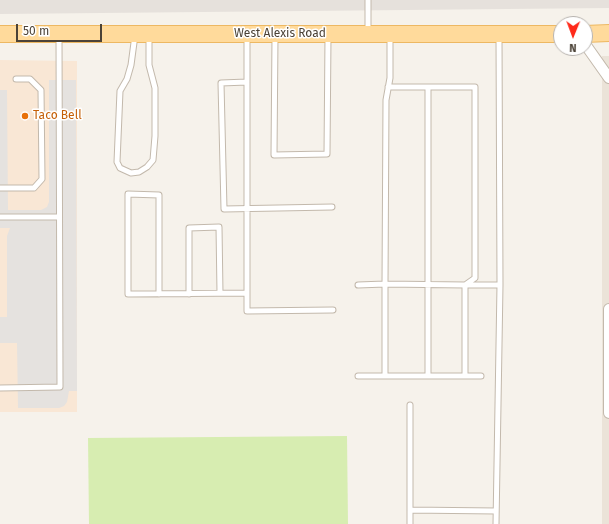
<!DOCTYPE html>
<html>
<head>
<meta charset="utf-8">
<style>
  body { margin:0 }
  #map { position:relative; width:609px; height:524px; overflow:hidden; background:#f6f2eb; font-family:"Fira Sans",sans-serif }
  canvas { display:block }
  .north { position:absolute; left:553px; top:16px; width:40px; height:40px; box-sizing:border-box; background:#fff; border:1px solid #b7b3af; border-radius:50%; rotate:181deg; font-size:11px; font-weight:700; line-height:16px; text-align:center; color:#4b4237 }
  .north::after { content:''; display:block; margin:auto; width:14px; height:18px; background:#ff2919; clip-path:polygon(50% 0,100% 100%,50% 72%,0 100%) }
  .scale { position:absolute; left:16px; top:24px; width:86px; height:18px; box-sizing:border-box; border:2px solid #4b4237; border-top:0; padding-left:5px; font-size:12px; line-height:14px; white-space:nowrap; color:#4b4237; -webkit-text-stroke:3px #fff; paint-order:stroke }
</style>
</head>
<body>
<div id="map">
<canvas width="609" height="524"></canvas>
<div class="north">N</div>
<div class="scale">50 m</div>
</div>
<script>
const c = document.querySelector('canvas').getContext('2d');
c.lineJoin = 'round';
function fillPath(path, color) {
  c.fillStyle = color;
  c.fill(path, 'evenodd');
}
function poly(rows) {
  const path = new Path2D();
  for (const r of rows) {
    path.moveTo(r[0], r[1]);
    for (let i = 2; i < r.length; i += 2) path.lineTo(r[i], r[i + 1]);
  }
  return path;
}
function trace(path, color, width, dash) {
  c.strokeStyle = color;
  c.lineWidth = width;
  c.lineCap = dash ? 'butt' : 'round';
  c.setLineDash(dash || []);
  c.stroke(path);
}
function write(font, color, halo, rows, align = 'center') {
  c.font = font + ' "Fira Sans",sans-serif';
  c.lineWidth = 3;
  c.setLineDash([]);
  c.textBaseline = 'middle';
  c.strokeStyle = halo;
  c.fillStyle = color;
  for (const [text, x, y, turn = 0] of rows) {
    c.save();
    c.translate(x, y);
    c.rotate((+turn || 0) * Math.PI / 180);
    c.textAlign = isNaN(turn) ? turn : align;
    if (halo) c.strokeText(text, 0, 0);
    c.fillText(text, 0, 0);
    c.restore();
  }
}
fillPath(poly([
  [602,56,609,56,609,524,602,524]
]), '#ebe3d8');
fillPath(poly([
  [0,60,77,61,77,412,0,412]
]), '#f9e7d5');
fillPath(poly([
  [0,0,609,0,609,8,0,14]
]), '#e6e1dc');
fillPath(poly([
  [347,436,348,524,89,524,88,438]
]), '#d7edb1');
fillPath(poly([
  [49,80,76,80,77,391,69,391,67,402,64,406,59,408,18,408,17,343,0,343,0,317,7,317,7,236,10,228,0,228,0,90,7,90,8,210,41,210,47,207,49,202]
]), '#e5e2df');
const lane = poly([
  [368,0,368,33],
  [135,35,131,65,127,79,120,91,117,162,120,168,131,173,139,172,147,167,153,160,155,136,155,88,149,65,149,36],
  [247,35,247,311,333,310],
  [275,37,274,155,327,154,328,37],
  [247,82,221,83,224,209,332,207],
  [388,87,428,87],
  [0,188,34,188,42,179,41,90,30,79,16,79],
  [0,217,59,217],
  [358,285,385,284,465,285,465,376,385,376,385,284,386,100,390,78,390,37],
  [466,285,500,285],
  [159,294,159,195,128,194,128,294,247,293],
  [189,294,189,228,219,227,220,293],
  [358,376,385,376],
  [428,376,428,87,475,87,475,278,465,285],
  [465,376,481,376],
  [0,388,60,387,59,35],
  [410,510,496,511],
  [410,524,410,405],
  [496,524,500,285,499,37]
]);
const street = poly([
  [585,44,609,78],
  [609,309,609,413]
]);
const primary = poly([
  [0,34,561,34],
  [585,34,609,33]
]);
trace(lane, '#c3b9ac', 7);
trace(street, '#c3b9ac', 12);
trace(primary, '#edb862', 18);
trace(lane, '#fff', 5);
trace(street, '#fff', 10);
trace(primary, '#ffda9b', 16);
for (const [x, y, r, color] of [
  [25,116,4,"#e8710a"]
]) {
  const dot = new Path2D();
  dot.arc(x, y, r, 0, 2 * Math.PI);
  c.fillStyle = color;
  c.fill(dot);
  trace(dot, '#fff', 1.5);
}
write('12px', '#4b4237', '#fff', [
  ["West Alexis Road",280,34]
]);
write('12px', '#c56008', '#fff', [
  ["Taco Bell",33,116]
], 'left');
</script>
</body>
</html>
